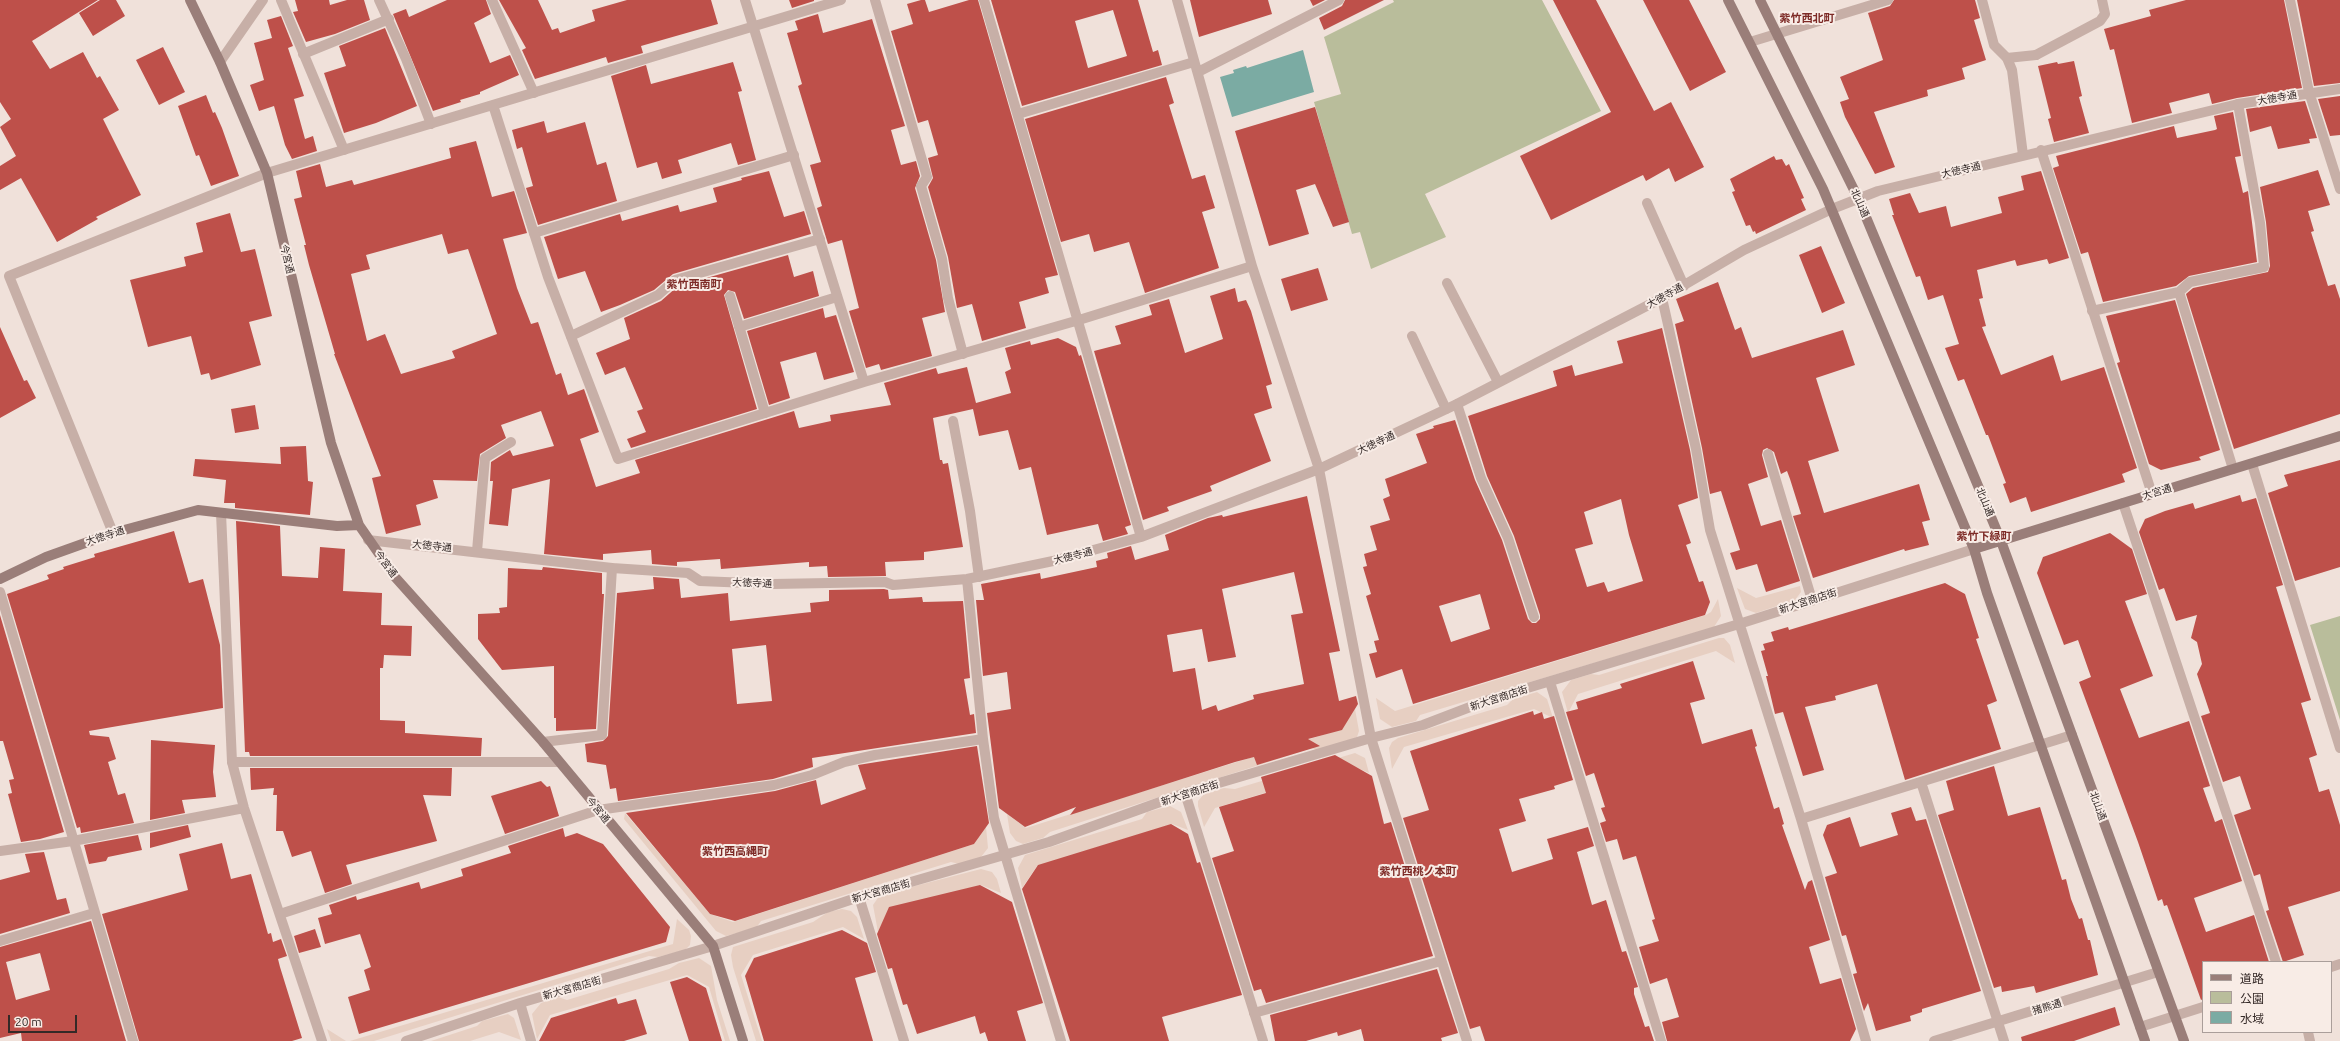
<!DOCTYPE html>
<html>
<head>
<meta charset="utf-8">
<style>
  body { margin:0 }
  #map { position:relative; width:2340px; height:1041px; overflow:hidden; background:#f0e1da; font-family:Ubuntu,"Noto Sans JP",sans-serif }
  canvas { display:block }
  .legend { position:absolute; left:2202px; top:961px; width:130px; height:72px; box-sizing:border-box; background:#f8ece6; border:1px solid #aa9e9a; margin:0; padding:5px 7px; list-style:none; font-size:12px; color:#342927 }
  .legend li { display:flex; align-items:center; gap:8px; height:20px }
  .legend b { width:20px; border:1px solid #aa9e9a }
  .scale { position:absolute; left:8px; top:1015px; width:69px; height:18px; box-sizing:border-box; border:2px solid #342927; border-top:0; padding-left:5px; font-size:12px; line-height:14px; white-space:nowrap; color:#342927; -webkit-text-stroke:3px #f8ece6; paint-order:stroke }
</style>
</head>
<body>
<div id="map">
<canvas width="2340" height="1041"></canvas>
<ul class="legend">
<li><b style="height:5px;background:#9a7e79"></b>道路</li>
<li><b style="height:11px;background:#b9bd9b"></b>公園</li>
<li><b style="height:11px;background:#7baba3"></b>水域</li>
</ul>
<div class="scale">20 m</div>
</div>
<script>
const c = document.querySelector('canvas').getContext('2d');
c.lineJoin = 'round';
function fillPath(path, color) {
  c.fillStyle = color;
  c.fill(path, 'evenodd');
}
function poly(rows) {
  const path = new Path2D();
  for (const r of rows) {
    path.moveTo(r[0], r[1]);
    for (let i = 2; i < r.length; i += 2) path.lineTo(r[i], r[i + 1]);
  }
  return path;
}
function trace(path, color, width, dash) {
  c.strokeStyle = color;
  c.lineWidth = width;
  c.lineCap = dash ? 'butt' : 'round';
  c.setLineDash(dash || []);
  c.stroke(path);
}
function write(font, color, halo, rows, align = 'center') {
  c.font = font + ' Ubuntu,"Noto Sans JP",sans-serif';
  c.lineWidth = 4;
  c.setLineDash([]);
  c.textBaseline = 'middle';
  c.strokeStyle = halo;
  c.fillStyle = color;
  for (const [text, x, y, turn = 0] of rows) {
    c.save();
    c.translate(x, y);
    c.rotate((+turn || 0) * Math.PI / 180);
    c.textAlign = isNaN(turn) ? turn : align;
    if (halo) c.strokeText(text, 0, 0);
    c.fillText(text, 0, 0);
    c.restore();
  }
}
fillPath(poly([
  [1393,0,1542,0,1601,111,1425,194,1446,237,1371,269,1360,232,1352,234,1314,102,1341,94,1324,37,1394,2],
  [2340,616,2340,720,2310,625]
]), '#b9bd9b');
fillPath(poly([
  [1800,586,1801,592,1795,600,1756,613,1745,609,1737,588,1756,598],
  [1718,599,1721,616,1714,627,1420,715,1416,721,1392,727,1380,719,1376,698,1395,711,1706,615,1711,612],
  [1719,638,1724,638,1730,645,1735,663,1716,651,1578,694,1568,713,1562,692,1571,680,1591,674,1599,675],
  [1537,692,1547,699,1553,718,1534,709,1404,747,1392,769,1389,748,1392,742,1398,738,1507,705,1513,699],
  [1355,709,1359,731,1357,737,1320,752,1312,748,1050,832,1043,838,1023,844,1016,841,1010,833,1007,814,1026,828,1342,729],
  [1355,753,1365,758,1369,773,1353,766,1215,808,1204,827,1198,806,1198,801,1204,794,1224,788,1235,789],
  [1170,806,1181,812,1188,830,1172,824,1037,866,1022,888,1018,868,1025,855,1142,819,1147,812],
  [625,813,710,914,733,922,974,844,986,827,988,848,981,857,959,864,951,862,761,921,756,928,726,936,716,931,624,819],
  [981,869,992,872,997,879,1001,893,981,885,889,909,878,932,873,905,880,895],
  [842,909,851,911,857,917,864,939,843,927,753,955,741,975,762,1041,756,1041,733,967,731,955,733,947,813,922,828,912],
  [677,919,689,930,691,936,690,945,685,950,658,957,649,956,374,1041,350,1041,673,944],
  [699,958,711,966,717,1000,730,1041,725,1041,709,987,687,975,550,1015,537,1039,532,1014,541,1003,558,997,567,1000,669,969,679,963],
  [508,1014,514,1018,521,1040,499,1032,470,1041,431,1041,477,1026,482,1021],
  [327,1029,346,1041,331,1041]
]), '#e7cfc2');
fillPath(poly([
  [1303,50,1314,92,1232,117,1220,77,1234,73,1233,70,1246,66,1247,68]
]), '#7baba3');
fillPath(poly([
  [0,0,98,0,32,41,50,69,83,52,97,78,100,76,119,110,103,119,141,195,96,217,98,219,57,242,21,178,0,190,0,166,16,156,0,127,11,119,0,102],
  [100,0,116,0,125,16,93,36,79,13],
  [295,0,329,0,330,5,347,0,364,0,370,20,335,34,306,42,293,12,298,11],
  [447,0,486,0,491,14,474,23,490,63,510,55,519,75,480,92,480,94,460,100,461,102,433,111,393,14,406,9,409,17],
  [499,0,538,0,552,30,558,28,560,33,595,21,592,10,627,0,711,0,718,24,641,46,643,53,608,63,606,57,535,79,522,50,526,48],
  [789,0,814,0,814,1,792,8],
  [921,0,925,0,929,12,969,0,978,0,1058,275,1045,278,1049,293,1019,302,1026,328,982,341,972,304,957,308,948,257,928,187,933,178,928,158,938,155,928,120,918,123,891,31,913,24,907,4],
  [991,0,1138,0,1153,52,1158,50,1162,65,1022,106],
  [1113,10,1127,56,1088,68,1075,21],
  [1190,0,1268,0,1272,14,1199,37],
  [1310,0,1325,0,1313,6],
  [1345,0,1384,0,1324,30,1319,18,1342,6],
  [1553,0,1596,0,1654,111,1671,102,1704,167,1675,182,1669,168,1646,181,1643,175,1551,220,1520,156,1611,112],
  [1643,0,1689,0,1726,72,1690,91],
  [1894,0,1975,0,1980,18,1974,20,1986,60,1962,68,1965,79,1927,90,1928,96,1874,112,1895,167,1875,174,1845,117,1840,102,1849,99,1840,77,1883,60,1868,13,1890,6],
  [2186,0,2284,0,2302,88,2237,98,2212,104,2209,93,2169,103,2172,113,2132,123,2114,49,2110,50,2104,29,2151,16,2149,10],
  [2297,0,2340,0,2340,83,2314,86],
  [818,14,823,33,872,19,905,126,891,130,901,165,916,161,920,176,915,188,936,260,945,312,922,318,932,356,881,370,879,364,866,368,849,311,859,308,842,240,828,244,817,208,822,206,810,165,821,162,798,86,802,84,787,33,798,30,795,21],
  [281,16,293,46,288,48,304,96,294,99,305,139,313,136,317,151,292,159,285,145,274,106,259,111,250,85,264,80,254,43,272,38,267,20],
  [385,28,417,106,376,123,344,133,324,73,346,66,339,46],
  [163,47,185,92,159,105,136,60],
  [2074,61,2082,96,2079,97,2089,133,2054,142,2048,119,2051,118,2038,66,2057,62,2058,64],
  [733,62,742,91,738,92,756,160,738,165,731,143,678,160,682,173,662,179,657,162,637,168,611,76,646,65,651,84],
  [1166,77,1174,103,1169,105,1192,179,1205,175,1215,208,1202,212,1219,268,1145,293,1129,242,1094,252,1089,234,1061,242,1025,119],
  [206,95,213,113,215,112,222,128,239,176,211,186,199,155,196,156,178,106],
  [2340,96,2340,135,2330,136,2318,99],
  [2305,101,2317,138,2309,139,2310,143,2278,149,2271,126,2250,132,2246,109],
  [1315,107,1349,222,1333,227,1315,184,1296,190,1309,234,1269,246,1235,131],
  [2233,112,2241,156,2235,157,2243,193,2248,191,2257,262,2189,276,2176,286,2103,302,2088,252,2081,254,2053,168,2059,166,2056,156,2174,126,2177,138,2215,130,2217,129,2214,116],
  [544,121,547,133,585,122,597,165,606,162,617,201,538,225,526,188,533,186,522,147,517,149,512,130],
  [476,141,492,197,514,191,527,233,503,239,517,288,531,324,538,322,556,375,561,373,568,395,584,389,599,432,580,439,596,487,640,473,635,460,794,411,799,428,831,421,830,415,891,405,884,383,936,368,938,374,967,367,976,403,1011,393,1005,372,1011,369,1005,348,1030,341,1031,345,1058,338,1076,347,1079,356,1081,355,1131,525,1125,527,1128,534,1103,541,1098,524,1047,535,1031,467,1019,470,1008,430,979,436,973,409,933,418,940,460,942,460,943,464,948,463,963,547,924,552,924,560,885,562,886,576,828,577,827,566,809,567,809,562,721,569,720,559,677,562,677,566,652,564,651,550,603,554,603,560,544,554,550,479,512,489,508,526,489,524,493,481,490,481,491,462,510,450,513,456,554,446,541,411,501,425,506,438,480,454,477,481,433,480,438,498,416,505,421,525,386,534,372,478,381,476,334,354,335,354,309,265,304,245,306,245,294,199,302,197,296,171,320,164,326,187,352,180,354,185,451,158,449,148],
  [442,234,448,254,468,249,497,334,452,351,455,358,401,374,385,334,367,341,351,274,370,269,366,255],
  [1774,156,1776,160,1782,159,1786,166,1789,164,1804,198,1801,199,1806,210,1756,234,1755,231,1753,232,1750,225,1746,226,1732,192,1735,191,1730,179],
  [2318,170,2330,205,2308,211,2314,231,2311,232,2328,286,2335,284,2340,299,2340,414,2234,449,2186,294,2193,288,2268,272,2270,266,2266,222,2260,187],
  [769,171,784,217,804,211,811,234,673,274,654,290,620,305,601,312,585,271,558,279,544,237,620,214,622,221,678,205,680,212,717,202,713,188,742,180,741,178],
  [2041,171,2069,258,2049,264,2047,259,2017,266,2015,260,1977,270,1983,298,1979,299,1986,326,1982,327,2001,375,2053,355,2061,381,2104,367,2137,468,2122,474,2125,482,2031,512,2026,497,2010,503,2003,484,2006,483,1988,435,1986,435,1964,379,1958,381,1945,348,1959,344,1943,295,1928,300,1920,276,1916,277,1892,215,1894,215,1889,199,1910,193,1919,213,1946,206,1951,227,2002,213,1998,197,2024,190,2021,176],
  [230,213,241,252,255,249,272,316,249,322,261,365,211,380,209,373,201,375,191,336,148,347,130,280,186,266,184,257,203,252,196,223],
  [1821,246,1845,303,1822,313,1799,255],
  [788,255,794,277,813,271,819,296,744,319,735,292,728,290,724,295,757,409,631,448,627,439,646,432,637,411,643,409,625,367,605,375,596,353,630,339,624,318,661,301,678,286],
  [1318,268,1328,300,1291,311,1281,279],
  [1718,282,1735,330,1741,327,1752,358,1843,330,1855,365,1816,378,1839,451,1808,461,1824,513,1919,484,1930,520,1922,522,1929,545,1905,551,1904,549,1813,578,1793,516,1801,514,1790,479,1787,471,1781,474,1774,452,1767,448,1763,450,1762,455,1768,477,1748,484,1761,526,1781,520,1800,581,1766,592,1757,564,1736,570,1730,553,1740,550,1721,491,1710,494,1702,448,1675,324,1684,321,1676,299],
  [1235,288,1238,302,1246,300,1251,311,1272,384,1266,386,1272,408,1254,414,1271,461,1210,486,1212,491,1167,507,1169,511,1143,520,1094,351,1121,344,1115,326,1152,315,1149,305,1169,299,1185,353,1223,339,1210,296],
  [2175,300,2220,450,2199,457,2201,460,2161,470,2149,464,2117,363,2120,362,2106,316],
  [823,308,825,318,836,315,854,372,824,380,816,352,780,362,790,398,769,405,747,331],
  [0,327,24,381,27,380,36,398,0,418],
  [1662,328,1690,450,1698,498,1678,505,1691,543,1686,545,1699,582,1703,581,1710,602,1705,615,1413,704,1402,669,1376,678,1369,654,1377,652,1374,641,1379,640,1366,596,1371,594,1363,567,1367,566,1364,554,1377,550,1370,526,1390,520,1383,499,1390,496,1385,479,1427,463,1416,434,1434,428,1433,426,1455,420,1475,480,1502,540,1528,619,1532,623,1536,623,1540,619,1540,615,1514,536,1487,476,1468,416,1557,386,1553,371,1572,365,1575,376,1623,363,1617,341],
  [1621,499,1629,535,1643,581,1608,592,1604,582,1587,587,1575,549,1593,544,1584,512],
  [1480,594,1490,629,1451,642,1439,606],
  [255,405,259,429,235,433,231,409],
  [306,446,308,481,313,482,310,515,235,508,235,503,224,503,226,480,193,476,195,459,281,464,280,447],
  [2340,460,2340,567,2295,581,2268,493,2288,486,2284,475],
  [2240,495,2242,502,2256,498,2283,585,2276,587,2311,700,2301,703,2317,755,2309,758,2319,792,2329,789,2340,825,2340,891,2288,907,2304,955,2283,962,2266,911,2269,910,2260,874,2254,876,2234,815,2251,809,2240,776,2223,782,2201,716,2210,713,2197,674,2202,664,2197,642,2191,638,2197,615,2176,621,2164,588,2159,590,2139,532,2145,519,2165,511,2193,503,2195,509],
  [1307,496,1340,651,1329,653,1339,701,1356,696,1358,704,1342,730,1308,739,1320,746,1257,765,1254,757,1235,762,1070,815,1076,807,1025,827,999,808,987,713,1011,709,1007,672,983,676,976,600,984,600,981,584,1040,573,1041,579,1097,567,1096,561,1108,558,1107,553,1131,546,1135,560,1169,550,1165,535,1208,518,1222,515,1223,517],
  [1294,572,1303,613,1291,615,1304,684,1253,695,1254,699,1218,711,1216,705,1202,710,1195,668,1173,672,1167,635,1202,629,1208,662,1236,657,1222,589],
  [236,521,280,526,282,576,318,578,320,547,345,549,343,591,382,593,381,625,412,626,411,656,384,655,383,668,380,668,380,720,405,721,405,733,482,738,481,756,250,756,249,752,245,752],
  [174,531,189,583,203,579,220,645,223,708,89,731,90,735,109,737,116,759,108,762,118,795,125,793,134,823,81,833,80,827,77,828,7,594,49,579,47,575,64,569,63,567,95,557,94,554],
  [2110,533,2132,549,2147,594,2125,601,2153,676,2120,689,2139,738,2189,721,2210,786,2203,788,2215,822,2222,819,2242,881,2194,898,2206,932,2254,915,2269,962,2203,962,2203,999,2201,1000,2167,905,2164,906,2162,899,2158,901,2138,842,2079,682,2091,677,2078,640,2064,645,2037,573,2043,557],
  [543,567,602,573,602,594,604,594,596,729,556,731,556,718,554,718,554,666,502,670,478,639,478,614,500,613,499,608,507,607,508,568,542,570],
  [653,577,679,579,681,598,728,593,730,621,811,612,810,603,829,601,829,590,884,589,888,590,889,599,922,597,923,602,963,601,970,678,964,679,970,715,974,714,976,733,812,758,813,767,773,779,618,801,616,788,610,789,606,765,587,762,585,744,603,741,608,736,617,593,654,589],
  [766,645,772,701,737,704,732,649],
  [1945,583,1965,594,1979,638,1976,639,1997,701,1987,705,2001,749,1905,780,1877,684,1835,696,1836,700,1805,707,1824,770,1803,776,1783,712,1775,714,1766,676,1768,676,1761,651,1765,650,1763,644,1774,641,1771,632,1788,627,1789,630],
  [0,615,64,832,40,839,21,842,8,794,12,793,9,780,14,779,3,741,0,741],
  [1693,661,1705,699,1690,703,1702,744,1752,729,1757,746,1755,747,1774,809,1779,807,1784,824,1782,825,1805,890,1808,882,1812,880,1830,940,1809,947,1820,984,1841,978,1856,1029,1850,1041,1667,1041,1662,1022,1679,1017,1667,978,1650,984,1639,947,1659,941,1652,920,1655,919,1636,856,1623,860,1617,839,1606,842,1600,823,1606,821,1601,808,1605,807,1594,773,1586,776,1566,712,1578,709,1576,702,1622,688,1620,684],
  [1533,711,1534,715,1542,712,1544,719,1554,716,1573,780,1554,786,1555,789,1519,799,1526,821,1499,829,1512,872,1553,859,1547,839,1588,827,1594,846,1577,852,1592,905,1606,900,1622,952,1626,951,1638,987,1634,988,1634,994,1645,1027,1649,1026,1654,1041,1485,1041,1480,1026,1470,1029,1403,818,1429,810,1410,751],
  [151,740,215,745,213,772,216,797,182,800,185,813,150,820],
  [977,746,989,823,974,844,735,921,710,914,626,813,775,791,816,780,821,805,866,789,858,765],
  [1335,755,1372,776,1384,824,1391,822,1433,956,1266,1003,1261,989,1254,991,1212,858,1234,851,1219,807,1266,793,1261,777],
  [1994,766,2008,816,2040,807,2062,880,2066,879,2071,899,2079,919,2082,918,2088,940,2090,940,2098,975,2036,993,2034,986,2002,992,2001,986,1994,988,1938,815,1954,810,1946,781],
  [250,768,452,768,451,796,423,795,437,841,346,865,352,884,325,893,311,851,292,857,283,831,276,831,277,795,273,795,274,788,251,790],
  [541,781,547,787,550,786,559,816,505,834,491,796],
  [1911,807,1916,821,1926,819,1981,991,1922,1009,1922,1012,1910,1016,1911,1021,1876,1031,1868,1003,1864,1011,1853,974,1857,973,1846,935,1842,936,1825,877,1837,873,1823,835,1827,825,1850,817,1860,847,1898,835,1891,813],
  [1171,824,1188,834,1197,863,1200,862,1242,995,1162,1017,1169,1041,1070,1041,1022,889,1038,865],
  [188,825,191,837,150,848,150,833],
  [563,828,565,837,577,833,603,844,670,927,666,942,359,1034,348,997,370,990,364,970,371,967,360,934,325,944,318,918,332,914,329,905,356,896,357,900,419,882,421,889,463,876,461,869,511,853,508,846],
  [138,835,142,850,108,857,106,861,89,864,84,845],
  [222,843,231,879,251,874,268,934,271,933,273,942,281,939,287,956,278,959,280,967,302,1038,292,1041,139,1041,102,914,188,890,179,854],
  [44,852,57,900,66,898,70,913,0,934,0,880,30,872,25,854],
  [980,885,1012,902,1043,1003,1017,1011,1026,1041,988,1041,985,1032,980,1034,975,1016,917,1034,907,1004,903,1005,892,968,888,969,877,934,889,907],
  [91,921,126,1041,22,1041,21,1033,0,1038,0,947],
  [40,953,50,990,16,1000,6,962],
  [315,929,321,947,299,953,294,936],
  [842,930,867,943,876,972,855,978,873,1041,764,1041,745,976,754,958],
  [1437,969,1458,1033,1441,1038,1442,1041,1364,1041,1361,1029,1338,1036,1337,1032,1306,1041,1275,1041,1270,1015],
  [687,977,706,988,722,1041,689,1041,670,982],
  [616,998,618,1004,636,999,647,1034,624,1041,539,1041,551,1018],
  [2115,1007,2120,1025,2074,1041,2022,1041,2021,1037]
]), '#be504a');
trace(poly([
  [281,0,344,150],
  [379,0,406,59,431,124],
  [492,0,534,93],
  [875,0,927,177,921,186,942,259,948,298,963,354],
  [1982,0,1994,45,2007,58,2012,70,2023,155],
  [303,54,389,19],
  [2036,55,2100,21,2105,14,2102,0],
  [1018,114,1194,62],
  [1647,203,1684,286],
  [534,233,794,155],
  [1447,283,1498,382],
  [2179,292,2233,469],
  [730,296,765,413],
  [2092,311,2179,292,2190,282,2264,267,2260,223,2238,104],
  [739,327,837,297],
  [571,336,658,295,675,280,820,239],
  [1412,336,1446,409],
  [1457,404,1481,478,1508,538,1534,617],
  [953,421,970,511,979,577],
  [1768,454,1812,600],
  [477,551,485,458,511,442],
  [543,742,602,735,612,568],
  [232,762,559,762],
  [0,941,94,913],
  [1254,1013,1441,961],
  [2308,1032,2310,1041]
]), '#c7afa7', 10);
trace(poly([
  [745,0,864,382],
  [984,0,1141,537],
  [1177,0,1252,266,1319,469,1371,738,1467,1041],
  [2290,0,2309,92,2340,189],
  [1750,42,1888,0],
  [2007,58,2036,55],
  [220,62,263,0],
  [1198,72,1339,0],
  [493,105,548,277,618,459,864,382,1079,320,1252,266],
  [2041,150,2152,494],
  [1662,298,1696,449,1710,530,1801,819,1866,1041],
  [2252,464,2340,748],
  [2123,503,2276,962],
  [221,513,232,762,244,808,322,1041],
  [113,533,9,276,267,173,841,0],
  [368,540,612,568,688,573,700,581,773,584,885,582,893,585,967,579,1053,561,1141,537,1319,469,1457,404,1662,298,1744,250,1832,209,1878,191,2238,104,2340,89],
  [967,579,983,739,994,818,1061,1041],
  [0,592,133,1041],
  [1550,682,1661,1041],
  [1921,782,2004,1041],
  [1185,793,1263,1041],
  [1801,819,2072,735],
  [0,851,73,841,244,808],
  [859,897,904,1041],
  [280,914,598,810,774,785,812,775,844,762,875,755,983,739],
  [2331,967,2340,964],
  [520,1003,531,1041],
  [2140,1027,2203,1007],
  [406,1041,520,1003,713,946,859,897,1049,842,1185,793,1371,738,1423,725,1491,699,1739,624,1974,549],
  [1934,1041,2158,972]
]), '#c7afa7', 10);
trace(poly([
  [190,0,220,62,267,173,331,443,359,525,395,577,543,742,713,946,743,1041],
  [1728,0,1823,189,1974,549,1987,593,2145,1041],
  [1760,0,1858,198,2001,541,2184,1041],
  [1974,549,2340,436],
  [0,579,46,557,113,533,198,510,337,526,359,525]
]), '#9a7e79', 10);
write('10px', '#342927', '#f8ece6', [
  ["大徳寺通",2277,98,-10],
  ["大徳寺通",1961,170,-13],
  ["北山通",1860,203,66],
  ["今宮通",287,259,77],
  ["大徳寺通",1665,296,-29],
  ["大徳寺通",1376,443,-25],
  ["大宮通",2157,492,-17],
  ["北山通",1985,502,67],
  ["大徳寺通",105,536,-18],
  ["大徳寺通",432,546,6],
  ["大徳寺通",1073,556,-14],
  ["今宮通",386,564,53],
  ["大徳寺通",752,583,2],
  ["新大宮商店街",1808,601,-18],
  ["新大宮商店街",1499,698,-18],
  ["新大宮商店街",1190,793,-18],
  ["北山通",2098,806,70],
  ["今宮通",598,810,50],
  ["新大宮商店街",881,891,-16],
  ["新大宮商店街",572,988,-16],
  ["猪熊通",2047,1007,-17]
]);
write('bold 11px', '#7d2a26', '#f8ece6', [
  ["紫竹西北町",1807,18],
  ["紫竹西南町",694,284],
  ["紫竹下緑町",1984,536],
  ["紫竹西高縄町",735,851],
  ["紫竹西桃ノ本町",1418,871]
]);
</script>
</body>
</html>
